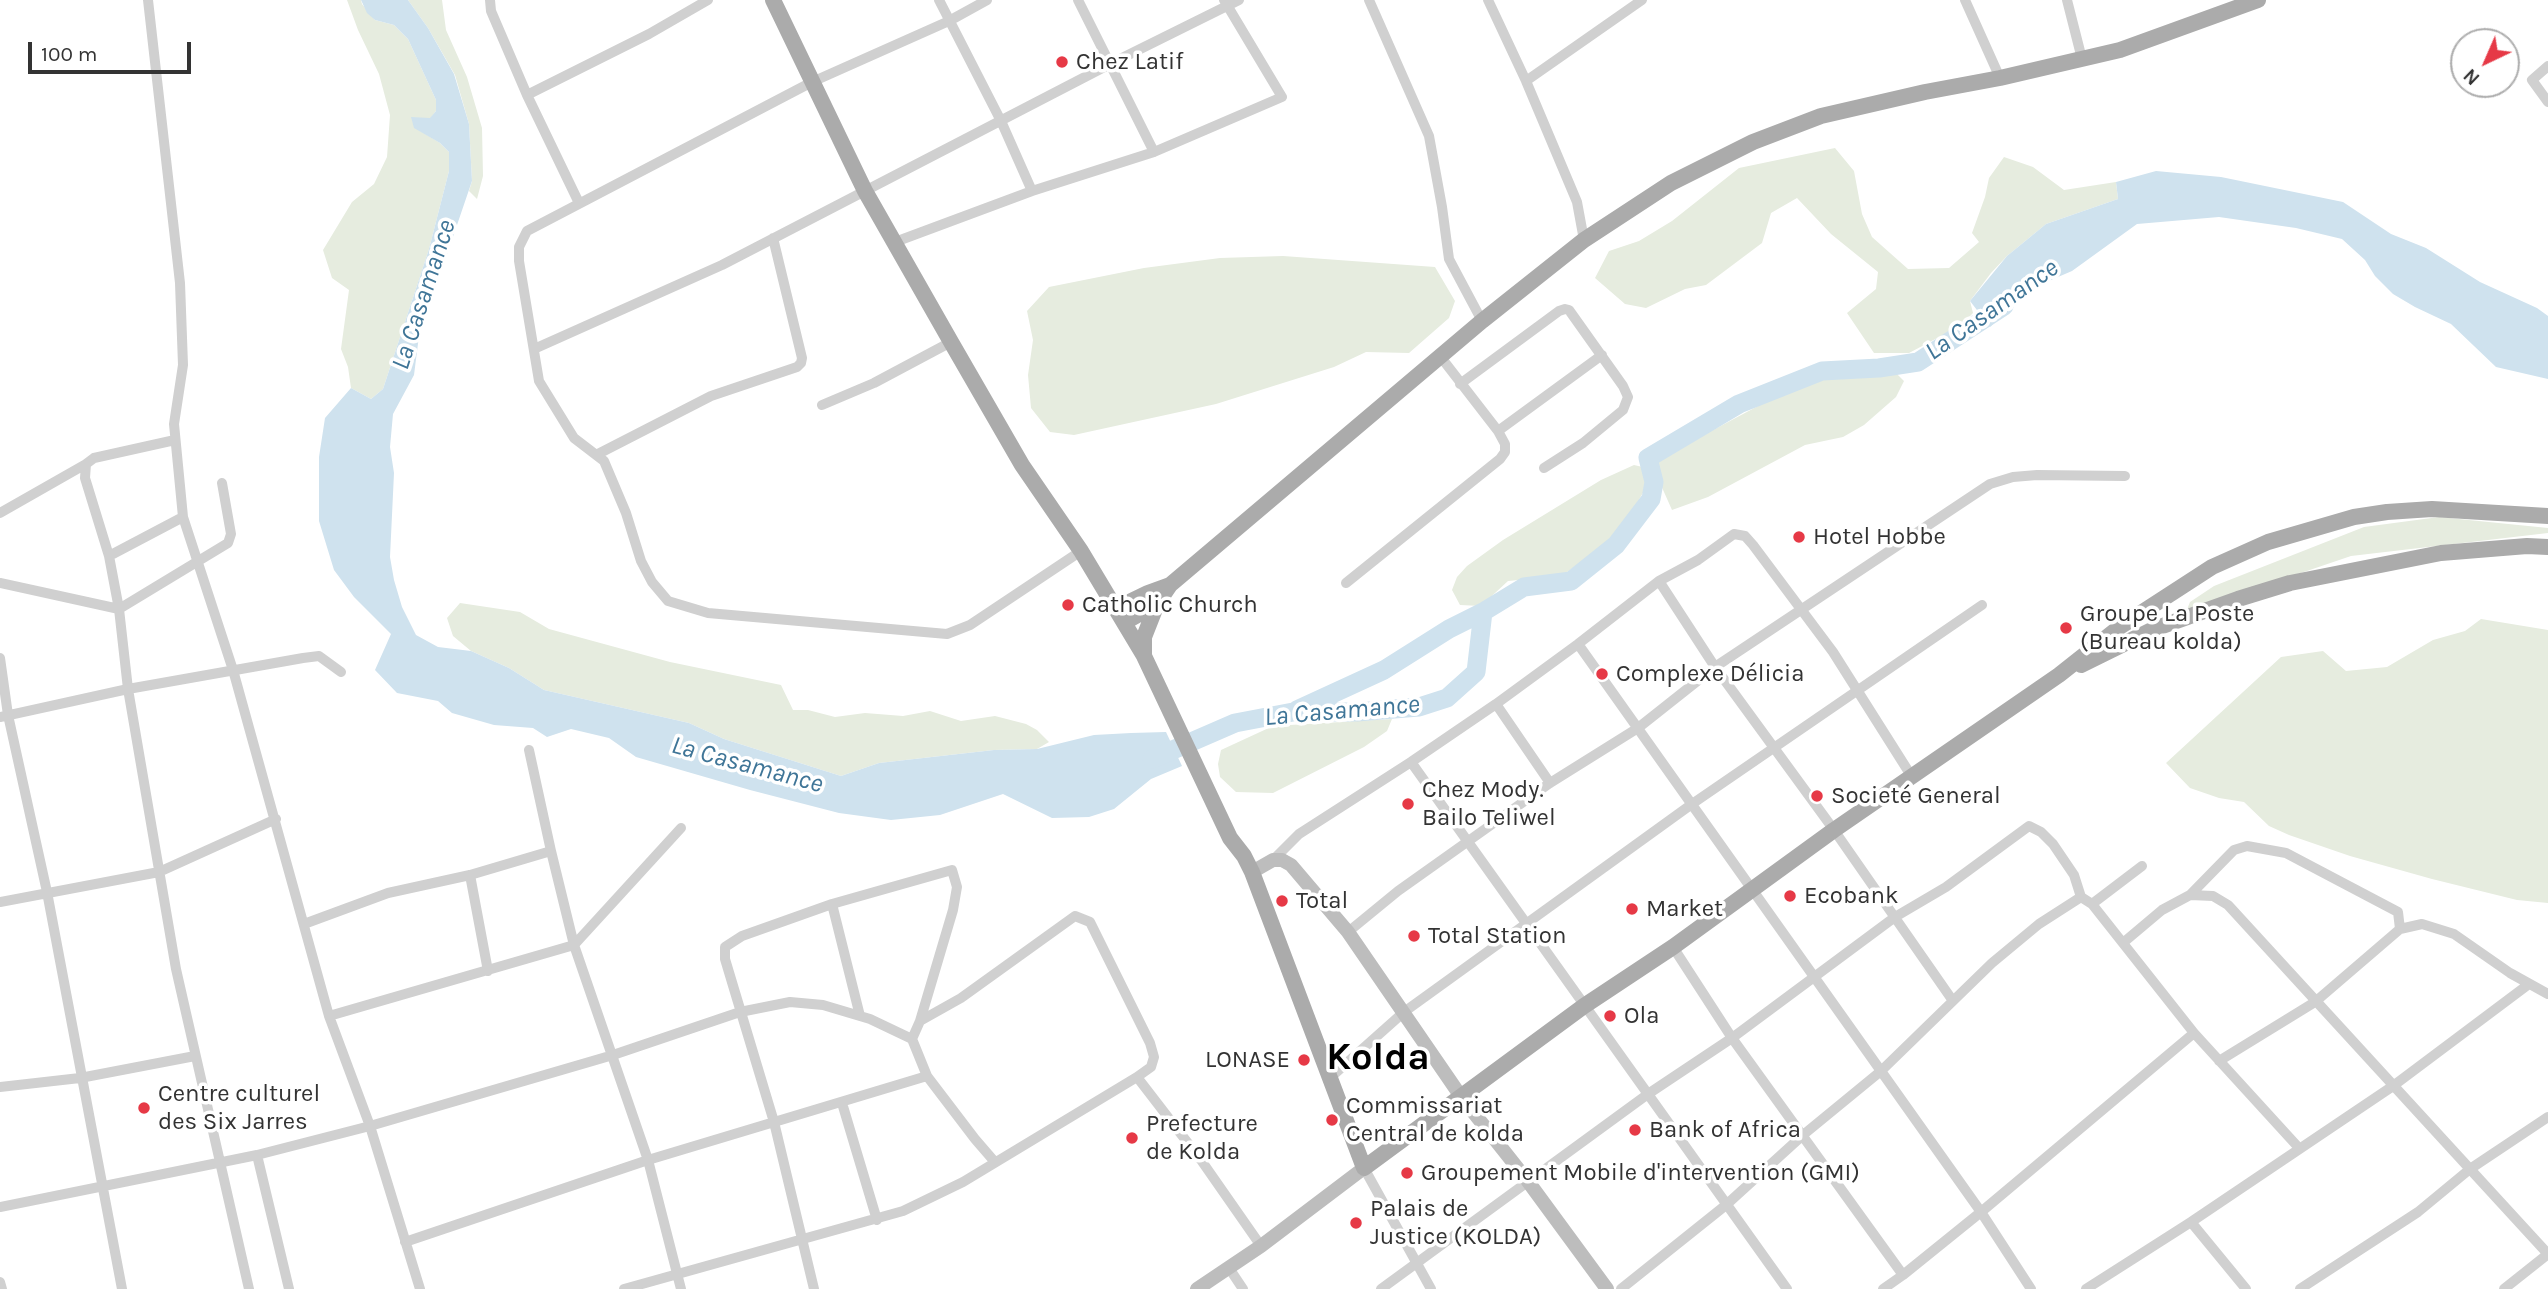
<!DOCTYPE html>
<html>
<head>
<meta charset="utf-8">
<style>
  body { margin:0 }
  #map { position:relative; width:2548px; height:1289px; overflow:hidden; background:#fff; font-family:Karla,sans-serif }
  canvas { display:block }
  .north { position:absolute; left:2450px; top:28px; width:70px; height:70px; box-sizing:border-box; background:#fff; border:2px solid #adadad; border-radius:50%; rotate:224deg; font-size:19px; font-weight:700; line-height:28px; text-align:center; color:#333 }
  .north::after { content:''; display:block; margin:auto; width:24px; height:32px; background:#e63946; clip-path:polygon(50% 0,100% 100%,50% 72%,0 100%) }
  .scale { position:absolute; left:28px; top:42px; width:163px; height:32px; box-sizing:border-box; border:4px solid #333; border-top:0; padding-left:9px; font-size:21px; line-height:24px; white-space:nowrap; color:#333; -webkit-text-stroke:5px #fff; paint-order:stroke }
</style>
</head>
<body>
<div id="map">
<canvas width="2548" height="1289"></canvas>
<div class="north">N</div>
<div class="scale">100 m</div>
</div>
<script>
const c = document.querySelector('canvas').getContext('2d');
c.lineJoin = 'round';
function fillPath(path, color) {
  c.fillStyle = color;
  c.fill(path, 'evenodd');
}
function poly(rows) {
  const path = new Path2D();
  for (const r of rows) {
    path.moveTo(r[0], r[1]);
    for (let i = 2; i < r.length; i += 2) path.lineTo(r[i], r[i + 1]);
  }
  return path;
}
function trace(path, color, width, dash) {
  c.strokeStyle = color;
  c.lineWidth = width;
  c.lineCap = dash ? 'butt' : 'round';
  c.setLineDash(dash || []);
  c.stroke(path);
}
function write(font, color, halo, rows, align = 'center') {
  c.font = font + ' Karla,sans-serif';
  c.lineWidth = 7;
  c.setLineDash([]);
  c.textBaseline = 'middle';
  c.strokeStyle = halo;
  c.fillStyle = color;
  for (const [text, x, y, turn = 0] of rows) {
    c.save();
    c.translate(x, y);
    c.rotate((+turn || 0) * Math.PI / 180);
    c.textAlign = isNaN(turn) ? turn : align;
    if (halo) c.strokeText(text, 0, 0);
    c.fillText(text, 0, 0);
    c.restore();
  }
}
fillPath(poly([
  [347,0,361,0,362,4,375,20,394,25,408,39,436,100,436,111,430,119,414,127,440,143,449,152,449,171,429,249,383,389,371,399,351,388,348,367,341,349,349,290,332,278,323,250,352,202,374,184,387,157,390,115,379,74,358,30],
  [408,0,442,0,446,30,467,77,482,128,483,176,477,199,469,191,472,181,469,124,455,75,428,28],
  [1835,148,1854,171,1862,214,1872,237,1908,269,1949,268,1979,242,1972,233,1985,197,1989,178,2004,157,2033,167,2064,190,2116,182,2118,199,2046,224,2007,256,1991,273,1970,301,1973,313,1960,326,1909,353,1874,353,1847,313,1876,289,1878,272,1831,234,1797,198,1771,213,1762,243,1706,285,1685,289,1646,308,1625,304,1595,278,1609,251,1639,241,1672,221,1739,168],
  [1283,256,1435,267,1455,301,1449,318,1409,353,1366,352,1334,367,1216,404,1074,435,1050,432,1031,408,1028,375,1033,340,1027,311,1049,287,1144,268,1220,258],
  [1895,372,1904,381,1896,397,1864,425,1843,437,1805,445,1708,497,1672,510,1656,474,1657,460,1801,383,1826,376,1871,376],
  [1634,465,1651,469,1647,486,1615,540,1561,576,1508,581,1481,606,1460,605,1452,590,1457,577,1467,566,1503,540,1601,480],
  [2439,517,2548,528,2548,533,2351,556,2186,612,2190,602,2214,586,2364,527],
  [460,603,520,612,549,629,670,662,781,685,793,710,808,710,835,717,865,713,903,716,930,711,961,721,995,716,1026,724,1037,730,1049,742,1037,749,994,750,879,763,841,776,724,739,689,723,544,690,509,668,471,651,453,636,447,618],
  [2481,619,2548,630,2548,903,2517,900,2432,879,2350,856,2289,835,2269,826,2244,802,2219,798,2190,788,2166,763,2281,657,2323,651,2346,671,2387,667,2433,640,2465,631],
  [1392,719,1387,731,1364,747,1273,793,1236,792,1220,777,1218,764,1221,750,1273,726]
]), '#e6ecdf');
fillPath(poly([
  [361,0,408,0,428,28,454,74,469,124,472,181,442,269,421,320,414,375,393,414,390,447,394,473,390,557,394,580,402,607,416,635,438,647,471,651,509,668,544,690,689,723,724,739,841,776,879,763,994,750,1037,749,1094,735,1131,733,1166,732,1182,766,1151,779,1114,809,1089,817,1052,818,1003,794,940,815,891,820,839,813,750,790,636,757,609,738,571,729,547,737,533,728,494,725,452,713,438,701,397,693,375,670,391,634,354,597,334,570,319,521,319,457,325,418,351,388,371,399,383,389,429,249,449,171,449,152,440,143,414,128,411,117,430,118,436,111,436,100,408,39,394,25,375,20,367,13],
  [2156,171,2221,177,2343,202,2391,234,2426,248,2480,282,2537,308,2548,316,2548,379,2496,367,2451,324,2415,307,2393,294,2375,276,2365,260,2342,239,2296,228,2219,217,2137,224,2072,271,2044,283,2011,307,1990,327,1970,301,2007,256,2046,224,2118,199,2116,182]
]), '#cfe2ee');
trace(poly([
  [1297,710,1384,670,1449,629,1483,612],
  [1152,759,1235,723,1293,712,1357,712,1419,707,1447,698,1476,672,1483,612,1524,587,1571,581,1616,545,1651,499,1654,482,1648,458,1739,404,1822,371,1879,368,1918,362,2004,306]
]), '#cfe2ee', 19);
trace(poly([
  [148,0,180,283,183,365,174,424,183,517,233,670,329,1016,370,1126,420,1289],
  [490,0,491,11,527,95,579,203],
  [939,0,1001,121,1032,191],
  [987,0,949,21,812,82,527,231,519,247,519,261,539,381,574,438,604,461,626,513,641,561,652,582,668,601,708,613,947,634,970,625,1081,551],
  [1078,0,1154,152],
  [1369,0,1429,136,1442,207,1449,259,1482,321],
  [1488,0,1526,81,1577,202,1584,240],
  [1965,0,2000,78],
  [2067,0,2082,59],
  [2548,66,2532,80,2548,102],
  [1526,81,1642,0],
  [527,95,649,34,708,0],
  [895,242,1032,191,1154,152,1282,97,1224,0],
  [534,349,722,265,1112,63,1239,0],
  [1460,384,1559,311,1565,309,1569,310,1623,386,1628,397,1623,410,1583,443,1544,468],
  [822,405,874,383,951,342],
  [1498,431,1602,355],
  [175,440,94,458,86,464,85,478,109,556,119,609,128,689,176,969,249,1289],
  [596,455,711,396,797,367,801,363,802,358,773,238],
  [0,513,86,464],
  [109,556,183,517],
  [1659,581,1715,667,1834,830,1953,1001],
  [0,583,119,609,228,543,231,534,222,483],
  [1346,583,1500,459,1505,452,1505,444,1498,431,1440,356],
  [1578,644,1981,1212,2031,1289],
  [0,658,8,715,47,892,122,1289],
  [1496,704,1550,783],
  [0,717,128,689,303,658,319,656,341,672],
  [529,750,551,851],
  [1411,762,1787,1289],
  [1273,860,1299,834,1411,762,1496,704,1578,644,1659,581,1698,560,1734,534,1745,536,1753,545,1833,652,1912,777],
  [470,875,488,971],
  [2190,895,2213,896,2228,905,2470,1169,2418,1212,2300,1289],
  [0,902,159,872,276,819],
  [832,904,860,1016],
  [2092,904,2194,1033,2299,1148],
  [304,924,388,893,470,875,551,851,574,945,648,1160,681,1289],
  [1348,932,1398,891,1550,783,1638,728,1715,667,1990,484,2013,477,2037,475,2125,476],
  [2124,942,2162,910,2190,895,2234,850,2247,846,2286,853,2398,912,2400,929],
  [1673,947,1732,1038,1903,1275,1883,1289],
  [329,1016,574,945,681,828],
  [2219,1061,2315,1002,2400,929,2422,924,2454,934,2510,973,2548,994],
  [1331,1077,1404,1012,1692,804,1982,605],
  [0,1087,80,1078,195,1056],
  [842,1103,877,1220],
  [2548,1117,2470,1169,2548,1254],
  [257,1155,289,1289],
  [994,1161,975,1139,927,1076,912,1039,920,1021,961,998,1075,916,1090,922,1150,1043,1154,1057,1151,1067,1137,1077],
  [1364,1168,1431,1289],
  [0,1207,257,1155,370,1126,613,1055,740,1012,790,1002,823,1005,870,1019,912,1039],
  [2191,1222,2246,1289],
  [405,1242,648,1160,927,1076],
  [1229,1268,1243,1289],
  [1903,1275,1981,1212,2194,1033],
  [0,1282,2,1289],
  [624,1289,903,1211,963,1182,1137,1077,1201,1160,1261,1246],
  [814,1289,774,1122,725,959,725,947,742,936,832,904,952,870,957,887,953,910,920,1021],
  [1381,1289,1648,1094,1732,1038,1895,917,1946,887,2029,826,2041,832,2053,844,2074,875,2081,897],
  [1621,1289,1726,1205,1803,1135,1881,1071,1992,963,2039,924,2081,897,2092,904,2142,866],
  [2086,1289,2191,1222,2393,1086,2529,984],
  [2504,1289,2548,1254]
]), '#d0d0d0', 10);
trace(poly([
  [1252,872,1273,860,1282,860,1291,865,1348,932,1462,1098,1527,1180,1607,1289],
  [1197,1289,1261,1246,1364,1168]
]), '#bdbdbd', 14);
trace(poly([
  [773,0,865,191,951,342,1022,465,1081,551,1144,656,1230,838,1244,856,1252,872,1364,1168,1584,1006,1673,947,1834,830,2059,675,2121,626,2212,567,2268,542,2354,517,2387,512,2432,509,2548,516],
  [1117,608,1148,593,1170,585],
  [1125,622,1157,604,1170,585,1482,321,1584,240,1671,183,1753,142,1821,116,1925,92,2000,78,2120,50,2258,0],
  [1144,654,1144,637,1157,604],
  [2081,665,2154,629,2238,599,2290,583,2441,553,2527,546,2548,547]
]), '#ababab', 16);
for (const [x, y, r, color] of [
  [1062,62,7,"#e63946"],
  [1799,537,7,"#e63946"],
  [1068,605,7,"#e63946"],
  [2066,628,7,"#e63946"],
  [1602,674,7,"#e63946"],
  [1817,796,7,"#e63946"],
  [1408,804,7,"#e63946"],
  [1790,896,7,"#e63946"],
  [1282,901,7,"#e63946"],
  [1632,909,7,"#e63946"],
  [1414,936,7,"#e63946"],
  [1610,1016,7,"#e63946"],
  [1304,1060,7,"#e63946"],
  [144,1108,7,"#e63946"],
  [1332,1120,7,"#e63946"],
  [1635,1130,7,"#e63946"],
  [1132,1138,7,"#e63946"],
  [1407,1173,7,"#e63946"],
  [1356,1223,7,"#e63946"]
]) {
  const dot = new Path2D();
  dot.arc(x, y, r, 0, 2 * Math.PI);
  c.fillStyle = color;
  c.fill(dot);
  trace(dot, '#fff', 2.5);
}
write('24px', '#333', '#fff', [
  ["Chez Latif",1076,62],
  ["Hotel Hobbe",1813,537],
  ["Catholic Church",1082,605],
  ["Groupe La Poste",2080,614],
  ["(Bureau kolda)",2080,642],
  ["Complexe Délicia",1616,674],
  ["Chez Mody.",1422,790],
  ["Bailo Teliwel",1422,818],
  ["Societé General",1831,796],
  ["Ecobank",1804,896],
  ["Total",1296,901],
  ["Market",1646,909],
  ["Total Station",1428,936],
  ["Ola",1624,1016],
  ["LONASE",1290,1060,"right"],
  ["Centre culturel",158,1094],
  ["des Six Jarres",158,1122],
  ["Commissariat",1346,1106],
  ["Central de kolda",1346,1134],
  ["Prefecture",1146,1124],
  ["de Kolda",1146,1152],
  ["Bank of Africa",1649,1130],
  ["Groupement Mobile d'intervention (GMI)",1421,1173],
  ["Palais de",1370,1209],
  ["Justice (KOLDA)",1370,1237]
], 'left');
write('italic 26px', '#3f7597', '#fff', [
  ["La Casamance",424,295,-72],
  ["La Casamance",1992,310,-35],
  ["La Casamance",1342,711,-5],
  ["La Casamance",747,765,15]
]);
write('bold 38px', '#000', '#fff', [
  ["Kolda",1378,1058]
]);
</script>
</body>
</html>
